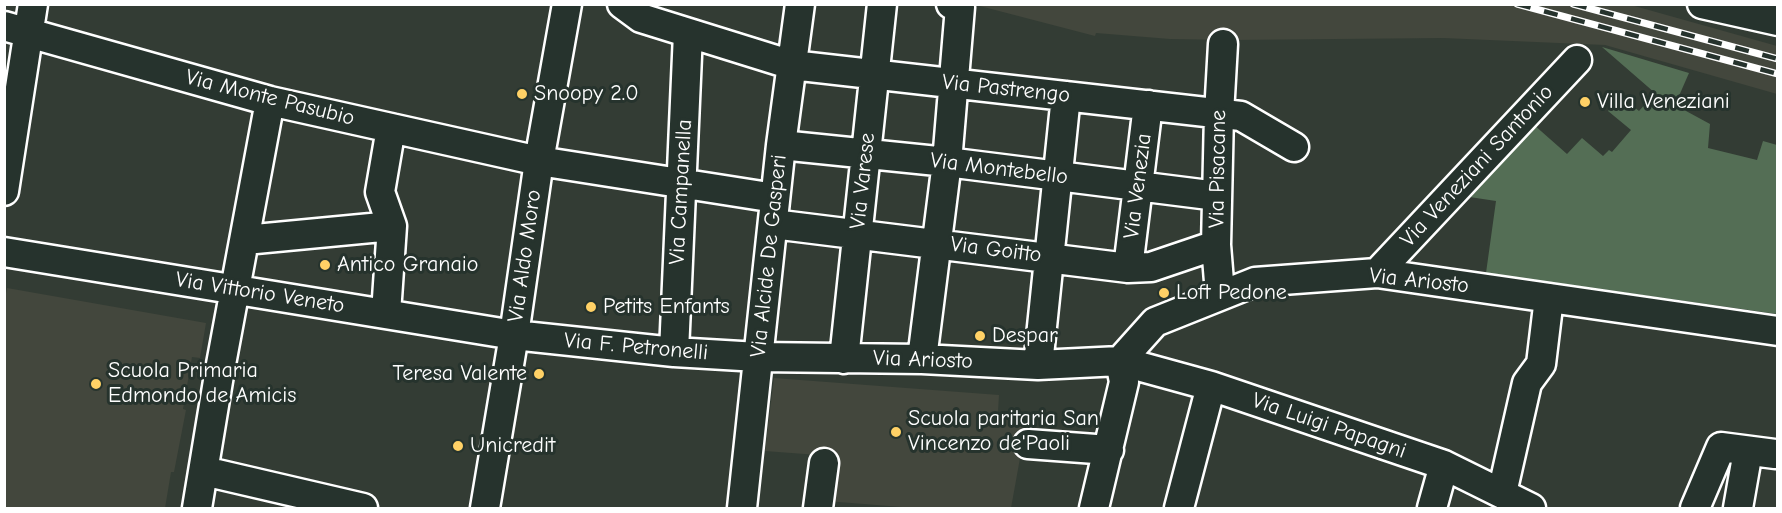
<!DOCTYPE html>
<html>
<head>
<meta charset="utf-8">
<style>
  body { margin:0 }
  #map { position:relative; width:1782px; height:513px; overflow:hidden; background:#333c34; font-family:"Comic Neue",sans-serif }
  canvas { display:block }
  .frame { position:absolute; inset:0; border:6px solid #fff; pointer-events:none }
</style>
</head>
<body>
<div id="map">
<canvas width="1782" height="513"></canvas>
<div class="frame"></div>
</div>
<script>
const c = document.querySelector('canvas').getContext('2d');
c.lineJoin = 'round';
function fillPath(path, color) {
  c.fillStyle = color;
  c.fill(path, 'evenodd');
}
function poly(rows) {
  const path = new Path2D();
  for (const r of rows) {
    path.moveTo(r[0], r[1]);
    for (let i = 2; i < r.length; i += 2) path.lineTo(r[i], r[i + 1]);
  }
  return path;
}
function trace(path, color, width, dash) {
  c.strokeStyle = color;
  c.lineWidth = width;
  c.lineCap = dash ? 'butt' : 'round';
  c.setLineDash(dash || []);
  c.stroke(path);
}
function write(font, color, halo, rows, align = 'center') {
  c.font = font + ' "Comic Neue",sans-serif';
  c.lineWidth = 6;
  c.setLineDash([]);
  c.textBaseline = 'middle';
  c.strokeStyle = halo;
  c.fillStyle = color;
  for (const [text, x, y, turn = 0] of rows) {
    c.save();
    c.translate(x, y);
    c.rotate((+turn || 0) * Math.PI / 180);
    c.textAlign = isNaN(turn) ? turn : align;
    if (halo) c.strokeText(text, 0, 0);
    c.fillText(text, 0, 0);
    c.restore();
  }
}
fillPath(poly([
  [976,5,1631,5,1777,46,1777,94,1605,45,1443,38,1231,40,1170,39,1096,33,1095,36],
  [7,288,206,323,200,358,192,357,183,409,186,410,174,472,171,472,165,508,5,508,4,305],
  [774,378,999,395,998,412,1028,414,1011,508,914,508,826,501,831,456,765,451]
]), '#43473d');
fillPath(poly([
  [1602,47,1689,73,1675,105,1710,124,1708,148,1757,160,1763,141,1777,145,1777,314,1486,273,1496,201,1463,196,1533,124,1567,154,1582,138,1603,156,1609,150,1612,152,1631,130,1608,111,1621,96,1639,111,1655,93]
]), '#546e55');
const minor = poly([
  [622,4,641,18,792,65,1241,116,1294,147],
  [1702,4,1778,21],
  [4,26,270,101,539,161,775,198],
  [781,145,947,162,1217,196],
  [4,191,33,4],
  [773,224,1128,268,1151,267,1216,245],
  [245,240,392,226],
  [4,252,514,335,674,352,758,357,922,359,1038,365,1120,361,1211,386,1444,465,1531,508],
  [1128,268,1148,105],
  [1377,273,1577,60],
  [1220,294,1216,245,1219,114,1223,44],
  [386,313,392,226,380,192,391,128],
  [674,352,688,33],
  [844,359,882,4],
  [922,359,947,162,960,7,951,4],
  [1120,361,1155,322,1255,282,1377,273,1778,331],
  [1038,365,1066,96],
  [1028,444,1109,450],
  [204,471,363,508],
  [1502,493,1527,383,1541,364,1549,298],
  [197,508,219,375,270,101],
  [485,508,514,335,539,161,567,4],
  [742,508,781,145,800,4],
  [818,508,824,463],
  [1094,508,1124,382,1120,361],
  [1179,508,1211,386],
  [1432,508,1444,465],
  [1695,508,1721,447,1775,454],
  [1738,508,1748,451]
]);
trace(minor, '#fff', 33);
trace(minor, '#26332d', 28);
const rail = poly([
  [1517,4,1778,74],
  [1573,4,1778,59]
]);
trace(rail, '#fff', 7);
trace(rail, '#26332d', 4.5, [14]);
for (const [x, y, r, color] of [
  [522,94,6,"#ffd166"],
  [1585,102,6,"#ffd166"],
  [325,265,6,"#ffd166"],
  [1164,293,6,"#ffd166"],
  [591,307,6,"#ffd166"],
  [980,336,6,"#ffd166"],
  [539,374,6,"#ffd166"],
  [96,384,6,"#ffd166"],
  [896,432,6,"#ffd166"],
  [458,446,6,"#ffd166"]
]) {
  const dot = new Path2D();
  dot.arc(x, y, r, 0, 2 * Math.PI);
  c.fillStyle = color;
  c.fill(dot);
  trace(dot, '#26332d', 2);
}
write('22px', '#fff', '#26332d', [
  ["Via Pastrengo",1006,89,6],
  ["Via Monte Pasubio",270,98,14],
  ["Via Veneziani Santonio",1477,166,-47],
  ["Via Montebello",999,169,7],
  ["Via Pisacane",1218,169,-89],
  ["Via Varese",863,181,-84],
  ["Via Venezia",1138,186,-83],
  ["Via Campanella",681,192,-87],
  ["Via Goitto",996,250,7],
  ["Via Aldo Moro",525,256,-82],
  ["Via Alcide De Gasperi",769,256,-84],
  ["Via Ariosto",1419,281,6],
  ["Via Vittorio Veneto",260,293,9],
  ["Via F. Petronelli",636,347,5],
  ["Via Ariosto",923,360,2],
  ["Via Luigi Papagni",1329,426,19]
]);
write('22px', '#fff', '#26332d', [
  ["Snoopy 2.0",534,94],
  ["Villa Veneziani",1597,102],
  ["Antico Granaio",337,265],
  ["Loft Pedone",1176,293],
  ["Petits Enfants",603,307],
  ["Despar",992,336],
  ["Scuola Primaria",108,371],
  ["Edmondo de Amicis",108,396],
  ["Teresa Valente",527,374,"right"],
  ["Scuola paritaria San",908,419],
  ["Vincenzo de'Paoli",908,444],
  ["Unicredit",470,446]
], 'left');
</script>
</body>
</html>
